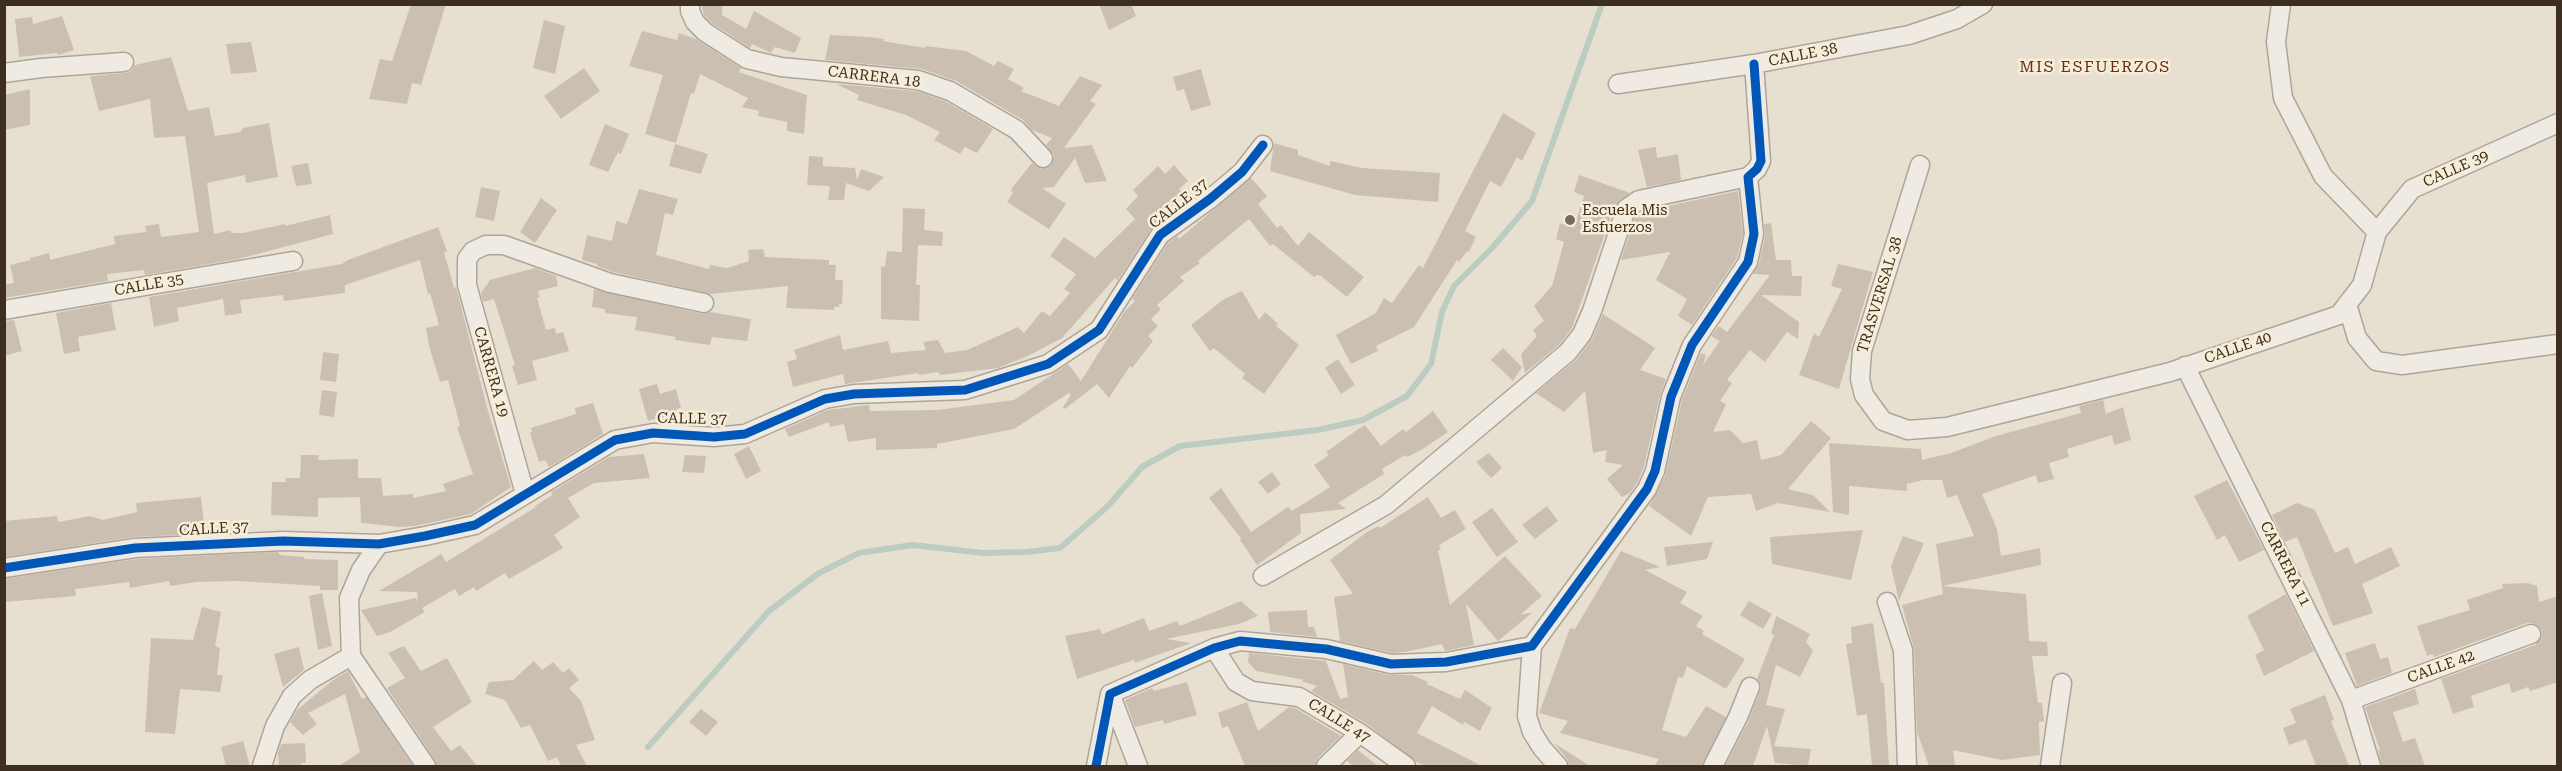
<!DOCTYPE html>
<html>
<head>
<meta charset="utf-8">
<style>
  body { margin:0 }
  #map { position:relative; width:2562px; height:771px; overflow:hidden; background:#e7e0d1; font-family:"Roboto Serif",serif }
  canvas { display:block }
  .frame { position:absolute; inset:0; border:6px solid #3d2e20; pointer-events:none }
</style>
</head>
<body>
<div id="map">
<canvas width="2562" height="771"></canvas>
<div class="frame"></div>
</div>
<script>
const c = document.querySelector('canvas').getContext('2d');
c.lineJoin = 'round';
function poly(rows) {
  const path = new Path2D();
  for (const r of rows) {
    path.moveTo(r[0], r[1]);
    for (let i = 2; i < r.length; i += 2) path.lineTo(r[i], r[i + 1]);
  }
  return path;
}
function trace(path, color, width, dash) {
  c.strokeStyle = color;
  c.lineWidth = width;
  c.lineCap = dash ? 'butt' : 'round';
  c.setLineDash(dash || []);
  c.stroke(path);
}
function fillPath(path, color) {
  c.fillStyle = color;
  c.fill(path, 'evenodd');
}
function write(font, color, halo, rows, align = 'center') {
  c.font = font + ' "Roboto Serif",serif';
  c.lineWidth = 5;
  c.setLineDash([]);
  c.textBaseline = 'middle';
  c.strokeStyle = halo;
  c.fillStyle = color;
  for (const [text, x, y, turn = 0] of rows) {
    c.save();
    c.translate(x, y);
    c.rotate((+turn || 0) * Math.PI / 180);
    c.textAlign = isNaN(turn) ? turn : align;
    if (halo) c.strokeText(text, 0, 0);
    c.fillText(text, 0, 0);
    c.restore();
  }
}
trace(poly([
  [648,747,769,611,819,573,859,553,913,545,983,553,1026,552,1060,548,1108,506,1142,467,1180,446,1318,430,1363,420,1407,396,1431,364,1442,312,1454,286,1492,248,1532,201,1602,4]
]), '#bcccc2', 6);
fillPath(poly([
  [411,4,446,4,421,85,412,83,407,104,369,99,380,59,392,61],
  [701,4,722,4,722,15,746,29,754,11,801,38,795,53,775,47,771,53,752,44,750,48,712,23,704,15],
  [1099,4,1131,4,1136,16,1109,30],
  [62,16,74,50,58,55,57,53,19,57,15,19,32,17,33,24],
  [544,20,565,26,555,74,533,68],
  [642,31,677,40,679,33,696,39,741,68,739,72,807,95,804,134,787,131,787,122,758,116,759,111,742,107,748,98,700,74,694,94,691,93,676,143,645,134,663,75,629,66],
  [830,35,869,37,884,39,883,41,925,48,925,46,966,51,994,66,998,61,1014,69,1008,79,1024,88,1021,91,1059,106,1080,76,1102,85,1090,101,1096,104,1064,148,1092,145,1107,181,1085,183,1075,158,1054,187,1042,188,1066,204,1049,229,1007,202,1014,191,1011,192,1012,188,1032,163,1040,169,1051,166,1054,155,1046,145,1052,138,1032,130,1023,120,956,81,922,69,825,60],
  [251,42,257,72,231,74,226,44],
  [171,57,188,111,209,107,215,136,241,132,243,128,269,123,278,177,246,183,245,175,207,183,214,234,231,230,231,233,243,233,285,224,285,226,330,215,333,234,238,259,145,275,144,270,107,274,108,281,4,298,4,285,14,283,10,265,30,260,30,258,49,253,50,260,115,244,114,236,146,232,145,226,159,224,161,237,199,232,185,136,154,138,150,99,99,111,90,76,125,73,131,71,135,65],
  [584,68,600,91,561,119,544,96],
  [1201,69,1211,105,1191,111,1184,89,1177,91,1173,77],
  [836,84,916,91,945,101,993,129,977,153,965,147,960,154,934,140,940,132,906,115,857,100,859,95],
  [30,89,30,125,4,130,4,95],
  [1503,113,1536,133,1522,161,1517,157,1501,187,1490,181,1465,231,1476,237,1469,252,1467,251,1459,262,1457,260,1414,327,1376,346,1378,351,1351,364,1336,335,1376,313,1384,298,1392,303,1419,265,1423,268],
  [605,124,629,134,621,154,618,152,608,172,589,165],
  [1274,143,1298,150,1298,155,1330,166,1330,161,1362,168,1440,173,1438,202,1355,195,1270,171],
  [675,144,708,154,701,174,669,166],
  [1656,147,1657,158,1678,154,1681,180,1647,187,1638,150],
  [809,156,823,157,823,166,855,168,857,180,861,169,884,177,869,191,846,183,844,200,828,200,830,186,807,185],
  [308,163,312,184,296,186,291,166],
  [1174,165,1188,181,1179,189,1184,193,1162,216,1164,218,1151,229,1117,281,1115,278,1062,338,1030,355,998,368,940,375,938,372,919,375,918,373,845,384,843,374,793,387,787,362,797,359,794,350,840,335,843,350,888,341,891,353,926,350,923,342,938,340,945,353,967,350,1018,327,1024,333,1042,311,1050,316,1070,293,1064,289,1076,274,1050,256,1064,237,1095,258,1135,219,1126,209,1138,196,1133,190,1158,166,1165,174],
  [1579,175,1630,193,1615,205,1572,328,1560,344,1525,373,1521,354,1537,336,1533,330,1544,321,1534,306,1552,286,1564,242,1556,239,1560,223,1574,228,1584,196,1574,192],
  [1251,178,1267,196,1258,204,1277,228,1281,225,1298,246,1309,232,1364,277,1347,297,1321,276,1317,275,1314,277,1273,244,1270,246,1249,219,1198,261,1200,263,1180,277,1184,281,1157,305,1161,309,1151,319,1158,326,1148,336,1153,341,1132,368,1130,366,1109,398,1097,384,1065,409,1063,407,1071,395,1069,393,1014,429,937,444,937,448,876,450,876,438,848,442,844,424,830,427,829,422,789,437,785,429,828,410,869,405,870,411,937,410,1014,400,1068,364,1081,381,1125,311,1135,301,1132,299,1168,243,1177,236,1179,239],
  [481,187,500,191,494,221,475,217],
  [639,189,678,199,673,215,665,213,656,255,709,269,710,265,727,268,749,261,748,250,763,249,765,257,829,260,829,265,836,265,835,280,843,280,842,304,839,304,839,307,834,307,834,310,786,308,788,286,711,294,613,272,597,266,597,264,582,260,587,235,612,241,616,221,627,224],
  [1738,191,1743,233,1737,258,1692,325,1678,316,1687,299,1656,280,1670,252,1621,260,1635,216,1644,211],
  [541,198,557,210,535,243,520,232],
  [903,208,925,209,924,230,943,232,942,246,918,245,916,285,920,285,919,321,881,319,881,266,885,267,887,251,902,252],
  [1771,223,1776,260,1791,260,1792,276,1802,276,1801,296,1761,295,1799,322,1798,339,1787,332,1765,362,1750,350,1727,380,1732,383,1720,401,1726,404,1713,432,1730,430,1743,443,1757,440,1761,460,1781,455,1811,421,1831,438,1788,489,1813,495,1830,512,1778,503,1756,511,1751,494,1708,497,1691,536,1649,506,1665,476,1682,400,1701,353,1706,355,1703,365,1720,341,1711,336,1719,326,1727,332,1770,275,1753,274,1759,264,1765,236,1764,224],
  [438,227,447,251,444,252,454,288,456,287,488,411,511,487,471,514,415,526,400,527,361,523,360,497,318,498,318,517,271,515,272,482,286,482,286,478,300,478,301,455,319,455,318,460,358,459,358,478,381,478,383,496,413,494,413,498,446,491,443,484,473,474,457,427,460,426,448,380,440,382,429,346,426,328,439,325,430,293,428,294,420,260,345,285,345,293,284,301,283,295,240,300,242,313,225,316,223,299,177,308,179,321,154,327,149,297,342,264,348,260],
  [1838,264,1873,272,1839,389,1799,375,1814,333,1819,337,1842,289,1831,286],
  [535,268,556,276,558,286,538,291,540,297,537,298,546,330,555,328,556,334,563,332,569,351,532,361,537,380,518,385,512,366,515,365,494,299,483,302,481,293,490,280],
  [594,289,702,314,710,312,751,319,747,341,712,337,710,345,675,340,676,337,635,330,637,317,605,313,605,309,592,307],
  [1242,291,1259,320,1265,312,1278,324,1276,326,1299,345,1264,394,1242,378,1245,374,1214,348,1210,351,1191,325,1224,299],
  [111,303,116,330,78,337,80,351,64,354,56,313],
  [1603,314,1655,348,1640,370,1666,379,1660,395,1644,467,1637,483,1630,493,1622,497,1607,479,1623,465,1605,462,1607,450,1593,453,1585,391,1564,412,1536,393,1577,359,1592,339],
  [14,320,22,351,4,356,4,321],
  [1503,348,1522,367,1513,381,1491,360],
  [323,352,339,354,336,382,320,380],
  [1338,359,1355,385,1341,394,1325,368],
  [657,384,660,394,676,389,681,408,676,409,677,413,648,421,639,389],
  [322,390,337,392,334,417,319,415],
  [2103,400,2106,414,2123,407,2131,440,2114,445,2112,435,2067,449,2069,457,2049,463,2054,479,2038,483,2036,475,1982,494,1997,529,2001,556,2040,548,2041,565,1942,586,2026,594,2029,641,2047,642,2048,656,2032,656,2038,703,2042,703,2044,721,2039,722,2040,755,2002,760,1953,750,1955,766,1929,766,1917,732,1914,649,1902,605,1943,594,1936,544,1974,536,1957,495,1947,498,1942,480,1923,480,1907,484,1907,491,1849,486,1849,515,1833,512,1829,443,1921,449,1922,460,1951,453,1996,436,2081,413,2079,406],
  [593,403,603,434,549,467,545,460,539,462,530,433,532,432,531,428,576,414,575,408],
  [1433,411,1448,432,1421,450,1407,457,1405,455,1382,469,1384,474,1338,503,1346,509,1300,514,1301,533,1257,565,1240,540,1241,538,1209,498,1221,488,1251,532,1288,507,1292,511,1330,487,1314,465,1329,455,1326,452,1357,430,1365,425,1381,446,1403,429,1406,432],
  [749,446,761,471,746,479,734,454],
  [1489,453,1502,468,1491,478,1476,462],
  [644,454,650,478,594,483,568,498,580,517,554,535,563,548,509,579,505,573,476,591,474,587,459,596,455,589,422,608,425,612,390,632,377,636,361,610,416,598,418,601,417,592,379,591,441,554,446,562,536,507,535,506,552,495,551,492,609,457],
  [685,455,706,456,704,473,682,472],
  [1272,472,1281,484,1268,494,1258,482],
  [2227,480,2264,550,2239,562,2225,535,2217,540,2194,496],
  [201,497,204,525,200,526,202,534,133,537,4,557,4,521,57,516,58,522,90,516,103,520,137,512,136,503],
  [1428,497,1441,518,1455,510,1466,529,1439,545,1441,549,1438,551,1450,605,1505,556,1542,596,1520,615,1533,612,1498,641,1466,604,1474,645,1445,651,1442,644,1405,652,1392,653,1340,641,1334,597,1353,594,1330,560,1367,532,1379,526,1380,528],
  [2297,503,2315,510,2335,553,2348,547,2355,564,2391,547,2400,566,2362,584,2373,613,2333,626,2297,537,2285,542,2272,515],
  [1547,506,1558,521,1535,539,1522,525],
  [1492,508,1518,542,1497,557,1472,522],
  [1863,530,1851,580,1772,564,1770,537],
  [1903,536,1924,543,1899,601,1891,566],
  [1713,542,1707,559,1667,566,1664,547],
  [1621,551,1660,567,1645,570,1687,592,1680,603,1703,616,1696,626,1704,631,1702,634,1745,659,1726,689,1687,666,1683,678,1678,677,1662,730,1686,737,1706,706,1726,717,1702,766,1654,766,1659,759,1560,733,1568,721,1539,713,1570,628,1575,629],
  [278,552,280,555,304,557,304,559,338,560,338,590,320,590,320,586,238,581,197,582,170,586,169,581,130,588,129,582,75,589,76,596,4,602,4,579,136,559],
  [2528,583,2537,586,2539,602,2558,596,2558,682,2530,691,2528,687,2512,693,2509,683,2471,696,2474,707,2453,714,2441,679,2535,645,2542,636,2541,630,2533,623,2527,623,2434,657,2433,654,2427,656,2417,626,2470,610,2467,600,2503,588,2502,584],
  [322,593,332,646,318,650,309,596],
  [2286,594,2314,651,2264,676,2255,655,2264,650,2247,616],
  [1241,601,1258,616,1239,624,1166,639,1191,643,1135,663,1134,660,1077,679,1065,636,1100,629,1102,634,1144,618,1149,631,1177,621,1180,626],
  [1749,601,1772,614,1763,629,1740,615],
  [202,607,221,612,215,646,220,648,217,675,223,675,220,692,180,689,175,734,145,732,151,638,193,640],
  [1307,610,1308,627,1314,627,1317,637,1270,632,1268,612],
  [1776,616,1810,634,1806,642,1813,651,1800,677,1776,665,1766,705,1785,709,1774,746,1811,749,1808,766,1775,763,1767,726,1753,766,1725,766,1748,722,1760,691,1761,685,1757,679,1774,635,1771,633],
  [1873,623,1881,683,1884,683,1889,766,1872,766,1867,714,1857,716,1846,644,1852,643,1851,627],
  [2375,643,2380,659,2388,657,2392,673,2357,686,2345,653],
  [404,646,421,671,447,658,472,702,433,727,451,751,460,745,477,766,437,766,435,760,387,688,405,678,388,653],
  [299,647,304,670,283,687,274,654],
  [1249,653,1326,661,1340,699,1348,697,1343,664,1389,675,1412,675,1428,682,1427,684,1460,699,1465,690,1492,708,1480,731,1464,722,1463,725,1432,706,1417,733,1482,766,1426,766,1416,762,1367,724,1311,691,1317,686,1301,681,1305,680,1256,671,1248,662],
  [534,661,542,670,553,662,563,673,569,668,579,680,569,688,581,701,595,740,576,745,587,766,561,766,557,757,548,761,530,725,521,728,505,700,485,694,489,682,513,680],
  [348,671,362,699,366,697,413,766,339,766,360,752,345,694,308,713,317,724,303,735,290,722,297,710,333,680],
  [1187,682,1197,715,1164,724,1163,720,1135,727,1125,700,1152,688,1154,691],
  [2415,689,2419,704,2393,712,2403,742,2415,738,2425,766,2382,766,2378,750,2380,750,2365,707],
  [2325,695,2334,720,2331,721,2349,766,2316,766,2306,739,2289,745,2283,728,2296,723,2290,709],
  [1247,702,1258,731,1289,707,1295,708,1341,736,1318,758,1315,766,1245,766,1228,726,1222,728,1218,713],
  [701,709,718,722,706,736,689,722],
  [243,741,250,766,226,766,221,747],
  [305,743,306,763,301,763,301,766,279,766,278,753,281,744],
  [1554,743,1590,766,1569,766,1567,759],
  [1358,750,1378,766,1353,766,1347,761]
]), '#cbbfb2');
const street = poly([
  [690,4,690,11,695,22,705,32,747,59,781,67,918,80,950,91,1017,130,1043,158],
  [2281,4,2276,42,2283,98,2323,176,2377,232],
  [4,73,41,68,124,62],
  [1618,84,1754,64,1909,35,1957,19,1983,4],
  [1920,165,1862,351,1860,379,1864,395,1883,421,1908,430,1947,427,2170,372,2339,315,2362,285,2377,232,2412,189,2558,123],
  [2347,304,2357,338,2376,361,2402,365,2558,344],
  [4,310,293,261],
  [2185,366,2351,700,2371,766],
  [525,494,467,285,467,259,473,251,486,245,504,245,610,283,704,303],
  [4,568,135,548,283,541,379,544,425,536,475,525,615,440,653,433,714,437,745,434,825,399,854,394,965,390,1048,364,1099,330,1160,235,1210,199,1242,172,1263,145],
  [1263,576,1386,505,1568,352,1582,334,1592,311,1626,209,1639,200,1748,177],
  [1887,602,1903,650,1907,766],
  [1532,646,1527,716,1532,732,1542,748,1558,766],
  [1214,648,1236,682,1252,691,1299,697,1360,733,1406,766],
  [351,656,426,766],
  [1111,696,1138,766],
  [2351,700,2531,634],
  [262,766,275,726,292,696,310,680,351,656,349,598,361,570,379,544],
  [1096,766,1110,694,1214,648,1240,641,1326,649,1391,664,1446,662,1532,646,1647,489,1655,471,1671,397,1692,345,1748,262,1754,234,1748,177,1757,169,1761,161,1754,64],
  [1326,766,1360,733],
  [1713,766,1738,717,1750,687],
  [2050,766,2062,683]
]);
trace(street, '#ada599', 21);
trace(street, '#efebe3', 18);
trace(poly([
  [4,568,135,548,283,541,379,544,425,536,475,525,615,440,653,433,714,437,745,434,825,399,854,394,965,390,1048,364,1099,330,1160,235,1210,199,1242,172,1263,145],
  [1096,766,1110,694,1214,648,1240,641,1326,649,1391,664,1446,662,1532,646,1647,489,1655,471,1671,397,1692,345,1748,262,1754,234,1748,177,1757,169,1761,161,1754,64]
]), '#0057b8', 9);
for (const [x, y, r, color] of [
  [1570,220,6,"#786c5e"]
]) {
  const dot = new Path2D();
  dot.arc(x, y, r, 0, 2 * Math.PI);
  c.fillStyle = color;
  c.fill(dot);
  trace(dot, '#f7eed8', 2);
}
write('15px', '#3d2e20', '#f7eed8', [
  ["CALLE 38",1803,55,-11],
  ["CARRERA 18",874,77,7],
  ["CALLE 39",2456,169,-24],
  ["CALLE 37",1179,204,-38],
  ["CALLE 35",149,285,-10],
  ["TRASVERSAL 38",1880,295,-73],
  ["CALLE 40",2238,348,-19],
  ["CARRERA 19",491,372,74],
  ["CALLE 37",692,419,1],
  ["CALLE 37",214,529,-3],
  ["CARRERA 11",2285,564,63],
  ["CALLE 42",2441,667,-20],
  ["CALLE 47",1339,721,32]
]);
write('15px', '#3d2e20', '#f7eed8', [
  ["Escuela Mis",1582,211],
  ["Esfuerzos",1582,228]
], 'left');
c.letterSpacing = '1.5px';
write('16px', '#6b2e1e', '#f7eed8', [
  ["MIS ESFUERZOS",2095,67]
]);
c.letterSpacing = '0px';
</script>
</body>
</html>
